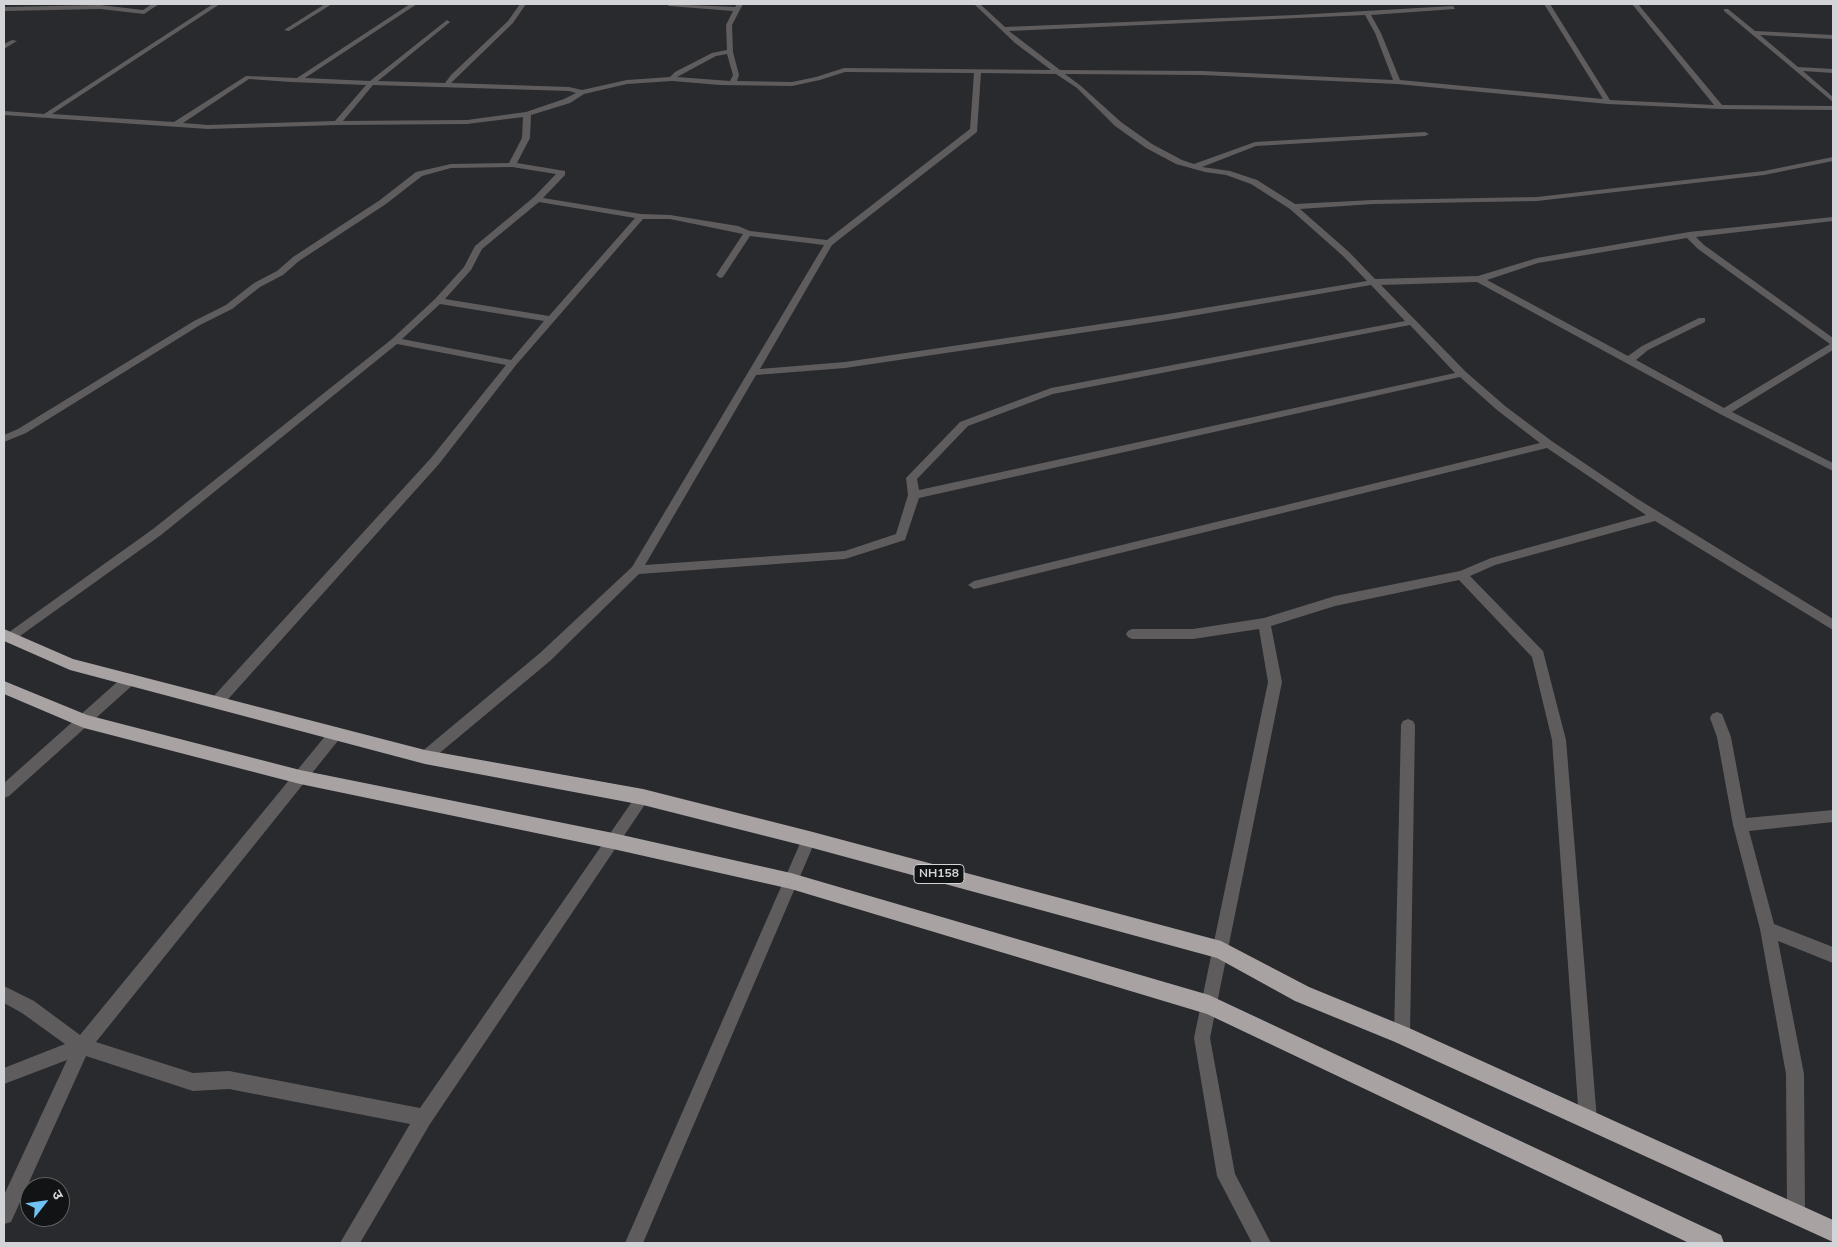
<!DOCTYPE html>
<html>
<head>
<meta charset="utf-8">
<style>
  body { margin:0 }
  #map { position:relative; width:1837px; height:1247px; overflow:hidden; background:#282a2e; font-family:"Nunito Sans","Noto Sans Devanagari",sans-serif }
  canvas { display:block }
  .frame { position:absolute; inset:0; border:5px solid #d3d4d7; pointer-events:none }
  .north { position:absolute; left:20px; top:1177px; width:50px; height:50px; box-sizing:border-box; background:#111314; border:1px solid #5f6062; border-radius:50%; rotate:60deg; font-size:14px; font-weight:700; line-height:20px; text-align:center; color:#d3d4d7 }
  .north::after { content:''; display:block; margin:auto; width:18px; height:22px; background:#70c1f4; clip-path:polygon(50% 0,100% 100%,50% 72%,0 100%) }
</style>
</head>
<body>
<div id="map">
<canvas width="1837" height="1247"></canvas>
<div class="frame"></div>
<div class="north">उ</div>
</div>
<script>
const c = document.querySelector('canvas').getContext('2d');
c.lineJoin = 'round';
function poly(rows) {
  const path = new Path2D();
  for (const r of rows) {
    path.moveTo(r[0], r[1]);
    for (let i = 2; i < r.length; i += 2) path.lineTo(r[i], r[i + 1]);
  }
  return path;
}
function fillPath(path, color) {
  c.fillStyle = color;
  c.fill(path, 'evenodd');
}
function write(font, color, halo, rows, align = 'center') {
  c.font = font + ' "Nunito Sans",sans-serif';
  c.lineWidth = 5;
  c.setLineDash([]);
  c.textBaseline = 'middle';
  c.strokeStyle = halo;
  c.fillStyle = color;
  for (const [text, x, y, turn = 0] of rows) {
    c.save();
    c.translate(x, y);
    c.rotate((+turn || 0) * Math.PI / 180);
    c.textAlign = isNaN(turn) ? turn : align;
    if (halo) c.strokeText(text, 0, 0);
    c.fillText(text, 0, 0);
    c.restore();
  }
}
function trace(path, color, width, dash) {
  c.strokeStyle = color;
  c.lineWidth = width;
  c.lineCap = dash ? 'butt' : 'round';
  c.setLineDash(dash || []);
  c.stroke(path);
}
fillPath(poly([
  [152,4,159,4,144,14,100,9,4,11,4,7,100,5,143,10,152,4],
  [213,4,220,4,52,114,174,122,246,76,297,78,410,4,417,4,305,78,370,81,447,20,450,22,449,23,378,81,445,83,451,75,508,21,520,4,526,4,513,23,451,83,569,87,582,90,627,80,670,77,675,72,712,53,727,50,726,25,733,11,669,6,666,4,735,7,737,4,743,4,732,25,733,52,739,75,737,81,792,82,816,77,844,68,1051,70,1015,43,974,4,980,4,1005,27,1295,15,1453,6,1455,9,1371,15,1381,33,1400,80,1603,99,1544,4,1550,4,1610,100,1714,105,1632,4,1638,4,1722,105,1833,106,1833,110,1720,109,1608,104,1397,84,1203,75,1065,74,1081,86,1121,122,1152,144,1182,160,1194,164,1255,142,1425,132,1429,134,1425,136,1256,146,1202,167,1230,171,1257,180,1295,204,1373,200,1537,197,1764,171,1833,157,1833,161,1764,175,1537,201,1373,204,1300,209,1349,252,1375,279,1478,276,1537,258,1689,232,1833,217,1833,221,1696,237,1704,245,1833,338,1833,350,1732,412,1833,463,1833,471,1720,414,1477,282,1381,285,1466,372,1505,406,1553,442,1636,498,1833,619,1833,630,1655,521,1495,565,1470,576,1543,651,1566,740,1597,1120,1594,1126,1588,1129,1582,1126,1579,1120,1552,740,1532,657,1459,580,1335,606,1271,626,1282,682,1210,1038,1235,1174,1271,1243,1252,1243,1217,1176,1194,1038,1268,682,1259,629,1193,639,1132,639,1128,637,1126,634,1128,631,1132,629,1193,629,1264,618,1335,596,1460,571,1491,558,1646,515,1547,448,974,589,968,585,974,581,1540,443,1497,410,1460,377,919,498,905,540,845,559,639,574,550,661,430,761,425,763,420,761,418,757,420,753,540,653,632,567,824,245,750,236,723,277,720,278,716,275,743,234,670,219,643,219,516,365,439,464,222,706,217,707,212,706,210,702,212,698,431,458,506,365,397,344,161,535,13,641,5,641,5,635,153,529,392,339,435,299,464,267,475,246,534,197,556,174,512,167,451,168,422,176,386,204,299,261,283,275,260,287,232,309,200,325,26,433,4,442,4,435,18,429,194,321,226,305,254,283,277,271,293,257,380,200,416,172,451,164,509,163,522,138,523,117,467,124,337,125,208,129,4,115,4,111,44,114,213,4],
  [1365,15,1375,33,1393,80,1203,71,1060,70,1009,31,1365,15],
  [727,54,733,75,730,81,677,77,716,56,727,54],
  [845,72,974,73,970,129,827,240,750,231,738,226,670,215,641,214,543,198,565,175,565,171,517,163,530,138,531,115,570,103,584,94,627,84,672,81,720,85,792,86,820,80,845,72],
  [981,73,1056,74,1077,88,1115,126,1146,148,1176,164,1205,172,1226,175,1251,184,1290,209,1343,256,1367,281,1168,314,845,362,760,369,832,245,977,132,981,73],
  [249,79,290,82,366,85,335,121,208,125,183,123,249,79],
  [373,85,569,91,576,93,564,99,526,112,467,120,343,121,373,85],
  [539,202,635,218,549,316,445,299,471,270,482,249,539,202],
  [1687,238,1698,249,1830,344,1724,408,1636,360,1648,350,1705,322,1705,318,1699,318,1642,346,1628,356,1487,280,1538,263,1687,238],
  [1371,285,1405,321,1051,388,960,422,906,478,908,495,896,534,845,551,645,565,756,375,845,368,1168,320,1371,285],
  [440,304,544,321,511,360,402,339,440,304],
  [1410,325,1455,373,919,490,917,479,968,426,1053,394,1410,325],
  [325,4,332,4,289,31,284,30,325,4],
  [1724,9,1728,9,1755,31,1833,35,1833,39,1760,35,1798,67,1833,69,1833,73,1803,71,1833,97,1833,102,1724,11,1724,9],
  [12,40,17,41,4,49,4,44,12,40],
  [130,674,135,675,137,679,135,683,9,796,4,798,4,783,125,675,130,674],
  [1717,712,1722,714,1731,737,1746,818,1833,810,1833,822,1749,831,1774,924,1833,947,1833,963,1778,941,1804,1074,1805,1214,1803,1221,1796,1223,1789,1221,1787,1214,1786,1074,1760,929,1733,825,1717,737,1710,718,1712,714,1717,712],
  [1408,719,1413,721,1415,725,1410,1035,1408,1041,1402,1043,1396,1041,1394,1035,1401,725,1403,721,1408,719],
  [336,727,341,729,343,733,341,737,96,1042,193,1073,229,1071,420,1108,638,793,643,791,648,793,650,797,430,1124,360,1243,340,1243,410,1124,229,1089,193,1091,86,1056,11,1222,4,1224,4,1195,67,1060,4,1084,4,1068,65,1044,22,1013,4,1003,4,986,34,1001,80,1035,331,729,336,727],
  [809,832,814,834,816,839,643,1243,625,1243,802,839,804,834,809,832]
]), '#5f5c5d');
fillPath(poly([
  [4,629,73,659,425,750,643,789,809,831,1221,941,1309,987,1409,1028,1833,1220,1833,1242,1395,1042,1295,1001,1217,958,809,847,643,805,425,764,70,670,4,641,4,629],
  [4,681,87,715,300,770,613,833,791,873,1209,995,1721,1235,1724,1243,1689,1243,1207,1014,791,889,613,849,300,784,84,728,4,694,4,681]
]), '#a8a2a3');
for (const [x, y, w] of [
  [939,874,50]
]) {
  const box = new Path2D();
  box.roundRect(x - w / 2, y - 9.5, w, 19, 4);
  c.fillStyle = '#111314';
  c.fill(box);
  trace(box, '#d3d4d7', 1);
}
write('bold 12px', '#d3d4d7', null, [
  ["NH158",939,874]
]);
</script>
</body>
</html>
